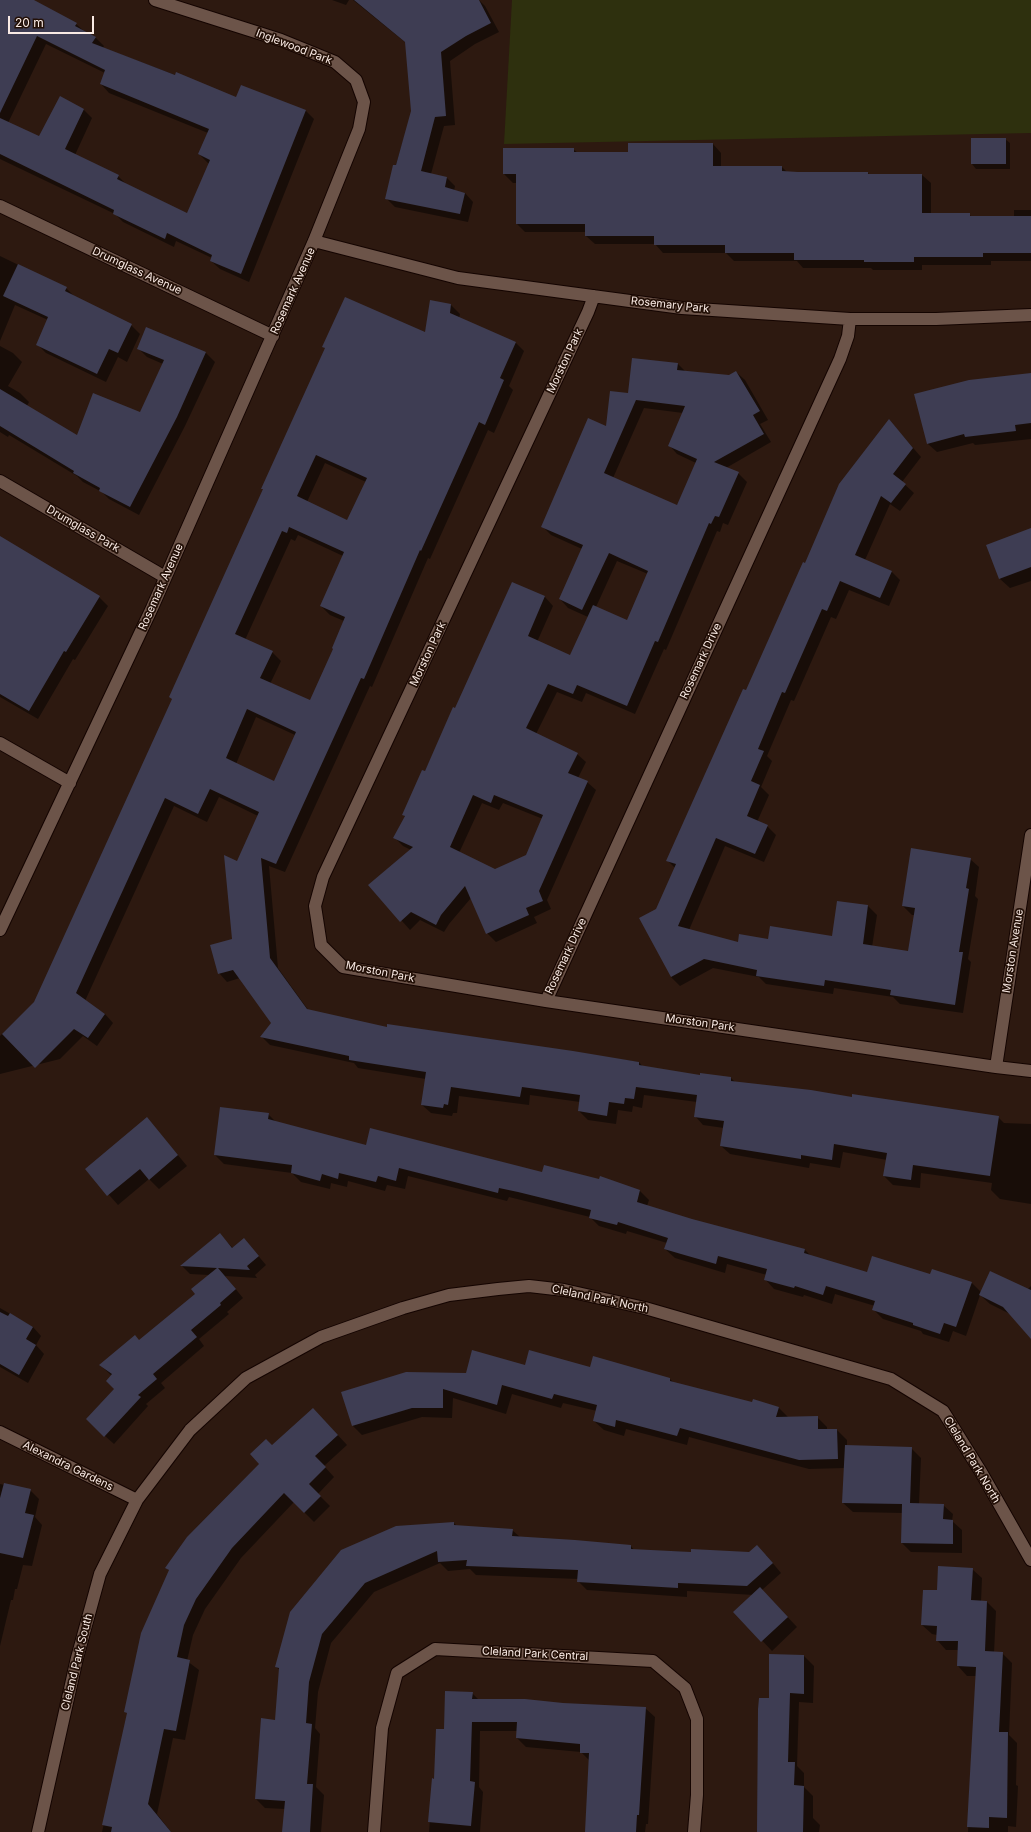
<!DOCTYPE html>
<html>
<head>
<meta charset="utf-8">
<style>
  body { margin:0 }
  #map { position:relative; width:1031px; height:1832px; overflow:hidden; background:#2d1910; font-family:Inter,sans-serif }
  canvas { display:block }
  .scale { position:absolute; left:8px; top:16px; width:86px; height:18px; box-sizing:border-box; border:2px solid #f9eae4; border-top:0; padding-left:5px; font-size:12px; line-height:14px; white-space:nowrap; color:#f9eae4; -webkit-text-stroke:3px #231007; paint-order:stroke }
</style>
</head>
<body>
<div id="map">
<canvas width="1031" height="1832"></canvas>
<div class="scale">20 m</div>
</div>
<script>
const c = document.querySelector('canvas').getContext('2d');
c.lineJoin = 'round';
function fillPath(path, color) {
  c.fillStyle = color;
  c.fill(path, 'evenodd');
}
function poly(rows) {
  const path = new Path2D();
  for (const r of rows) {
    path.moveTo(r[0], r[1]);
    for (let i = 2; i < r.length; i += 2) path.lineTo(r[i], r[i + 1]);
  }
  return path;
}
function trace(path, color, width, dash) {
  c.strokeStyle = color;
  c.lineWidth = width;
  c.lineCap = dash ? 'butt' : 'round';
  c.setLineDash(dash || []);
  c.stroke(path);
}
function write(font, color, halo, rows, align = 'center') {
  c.font = font + ' Inter,sans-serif';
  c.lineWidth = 3.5;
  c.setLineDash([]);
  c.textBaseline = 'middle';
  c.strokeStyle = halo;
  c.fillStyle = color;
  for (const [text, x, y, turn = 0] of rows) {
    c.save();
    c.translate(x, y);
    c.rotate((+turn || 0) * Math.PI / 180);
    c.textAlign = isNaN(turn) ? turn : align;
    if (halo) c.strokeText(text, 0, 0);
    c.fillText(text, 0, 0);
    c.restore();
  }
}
fillPath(poly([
  [512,0,1031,0,1031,133,504,144]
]), '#2e300e');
fillPath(poly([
  [0,0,32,0,76,24,84,31,95,37,104,46,103,48,237,98,241,86,306,111,314,119,249,282,220,269,211,261,212,258,176,241,174,247,123,222,115,214,0,159],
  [46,44,105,73,101,84,109,93,208,133,199,154,209,164,188,214,127,185,118,176,75,155,92,118,83,109,40,138,8,123],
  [332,0,349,0,346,5],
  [353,0,479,0,485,6,499,32,475,44,450,61,455,125,444,126,431,174,447,178,455,186,454,191,465,193,473,202,468,222,395,207,386,198,412,111,406,43],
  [1005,139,1010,143,1010,169,976,169,972,164],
  [713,144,721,153,721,167,782,167,787,172,798,173,868,173,870,175,922,175,931,183,931,214,969,214,972,217,1014,217,1014,210,1031,210,1031,261,991,261,991,265,922,265,922,270,873,270,871,268,803,268,797,261,734,261,726,253,663,253,655,244,595,244,586,236,586,232,525,232,517,224,517,183,513,183,504,174,573,149,578,153,629,153],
  [0,256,66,288,75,297,131,325,140,334,127,362,118,357,106,382,46,353,37,344,48,320,15,305,0,341],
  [431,301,451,305,460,314,459,318,516,343,524,351,509,386,513,390,494,433,488,430,430,559,428,558,372,687,370,686,285,872,269,866,278,968,309,1011,388,1028,639,1062,643,1067,701,1076,731,1078,735,1082,998,1117,1004,1123,1031,1124,1031,1204,1000,1199,991,1190,992,1183,921,1173,920,1188,893,1185,884,1176,887,1160,843,1152,840,1168,810,1163,809,1168,730,1154,721,1146,724,1128,703,1125,695,1116,697,1102,644,1095,642,1108,633,1106,632,1112,618,1110,616,1124,588,1120,579,1111,580,1102,530,1095,529,1105,459,1096,457,1113,453,1113,452,1116,431,1113,422,1105,426,1079,358,1068,354,1063,270,1045,262,1037,272,1023,240,978,227,982,219,973,233,940,238,862,258,816,219,797,207,822,174,806,85,1001,105,1014,113,1023,97,1046,83,1036,60,1059,0,1074,0,1036,35,1002,173,700,326,349,324,347,425,333],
  [325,463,366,482,348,521,307,502],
  [298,535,343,556,321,606,330,615,344,621,334,649,311,702,270,684,281,661,272,652,245,640,291,539,295,541],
  [256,717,295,735,275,783,236,764],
  [147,328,206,353,215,362,185,426,139,515,109,499,102,492,83,482,77,476,9,435,8,437,0,432,0,346,13,353,22,362,8,386,20,393,29,402,27,406,77,437,140,413,163,364,147,357,138,348],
  [678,364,685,371,729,376,736,372,745,380,768,420,760,424,771,442,726,468,738,473,747,482,728,525,723,523,720,532,717,531,666,650,664,649,635,714,586,693,582,702,557,692,536,734,577,754,586,762,578,778,587,782,596,790,547,900,551,909,534,917,537,923,496,942,487,933,471,898,449,924,444,932,420,920,410,930,370,885,411,850,403,846,395,838,405,817,403,814,456,710,512,583,545,597,553,606,537,642,570,657,588,617,568,608,560,599,582,549,551,535,543,527,629,394],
  [644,408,683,413,669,445,677,454,696,463,677,506,613,478],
  [617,561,648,574,628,622,596,607],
  [482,803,499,810,503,803,543,819,527,856,495,870,459,853],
  [1031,374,1031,439,975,445,973,443,937,452,928,444,915,395],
  [889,420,921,457,902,482,914,493,900,511,890,504,865,560,891,571,900,580,889,606,849,590,836,619,831,617,794,701,791,700,767,756,772,761,761,787,769,795,757,822,767,826,776,835,764,862,725,846,689,930,739,943,769,940,833,937,868,906,877,915,872,947,909,953,915,915,912,915,903,906,970,859,979,867,975,896,978,899,968,959,971,962,963,1013,900,1004,893,997,834,988,833,994,766,984,759,977,713,968,680,986,671,977,657,910,675,868,667,860,806,564],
  [1031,529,1031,581,1010,588,1000,579],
  [0,537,99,597,108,606,75,660,73,659,38,719,0,697],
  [268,1114,277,1123,367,1146,543,1173,640,1191,649,1200,647,1206,692,1220,805,1250,811,1256,868,1274,931,1275,972,1283,981,1292,1027,1290,1031,1286,1031,1337,1012,1315,990,1304,980,1295,966,1336,953,1331,949,1342,923,1334,921,1331,883,1319,874,1310,875,1306,835,1294,832,1304,804,1295,803,1297,774,1289,765,1279,767,1275,727,1264,725,1273,675,1258,665,1249,667,1243,627,1231,626,1234,599,1226,590,1217,509,1197,507,1201,408,1176,405,1189,387,1185,385,1191,348,1181,347,1187,331,1183,330,1189,301,1182,292,1173,224,1164,215,1155],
  [147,1118,187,1166,159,1189,149,1179,118,1205,86,1169],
  [220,1235,233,1248,244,1239,266,1265,255,1275,257,1278,225,1276,243,1298,227,1312,229,1314,199,1339,204,1346,161,1383,165,1388,146,1404,148,1406,114,1444,96,1428,115,1389,112,1376,100,1365,140,1341,197,1294,209,1275,190,1274,182,1266],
  [0,1308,33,1327,41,1336,36,1345,44,1354,28,1383,0,1367],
  [526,1366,591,1368,670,1379,674,1383,753,1403,778,1407,789,1418,817,1417,827,1427,827,1430,837,1430,847,1440,847,1446,911,1448,921,1458,919,1504,943,1505,953,1514,952,1521,962,1530,962,1553,911,1552,902,1543,903,1513,853,1512,843,1503,845,1468,809,1469,689,1437,687,1445,626,1429,624,1436,604,1430,594,1421,597,1411,563,1403,561,1408,512,1394,506,1414,453,1398,452,1418,422,1417,362,1435,352,1425,467,1374],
  [322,1418,347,1445,324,1466,334,1477,318,1494,330,1506,314,1522,294,1502,241,1558,205,1609,193,1635,187,1661,199,1670,185,1740,173,1738,157,1814,171,1832,102,1832,128,1714,125,1712,170,1571,167,1568,261,1464,272,1446],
  [0,1484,30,1490,39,1499,35,1517,42,1525,32,1566,23,1565,17,1589,15,1589,13,1600,11,1600,0,1646],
  [454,1523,457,1526,512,1530,520,1537,631,1546,634,1550,766,1555,781,1573,762,1590,797,1627,772,1651,735,1612,754,1595,687,1591,687,1597,587,1590,578,1581,578,1579,476,1575,470,1569,448,1571,440,1563,374,1592,331,1643,318,1692,315,1728,320,1734,316,1787,324,1795,321,1832,283,1832,285,1809,265,1808,256,1799,276,1721,280,1670,276,1667,291,1612],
  [972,1569,982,1578,981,1602,987,1602,996,1611,994,1653,1002,1653,1012,1663,1009,1735,1017,1743,1016,1785,1018,1786,1016,1827,1008,1826,1008,1832,968,1832,972,1747,977,1676,967,1676,958,1666,959,1650,946,1650,937,1640,937,1635,932,1634,922,1625,937,1591],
  [804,1656,814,1666,813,1703,799,1702,797,1766,804,1773,804,1787,813,1796,813,1818,820,1825,819,1832,758,1832,759,1710,770,1699],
  [472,1693,479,1700,645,1708,655,1717,648,1824,646,1824,645,1832,600,1832,590,1761,581,1752,526,1747,517,1738,518,1731,480,1731,479,1787,483,1792,480,1832,429,1832,433,1779,435,1780,445,1730]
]), '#0007');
fillPath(poly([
  [0,0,34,0,77,23,75,26,96,37,92,43,175,75,176,72,236,97,241,85,306,110,241,274,210,261,212,255,167,233,165,239,113,214,114,210,0,154,0,118,39,136,60,96,84,109,65,149,119,175,117,179,187,213,210,160,198,154,209,129,100,84,105,70,37,36,0,113],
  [354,0,479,0,491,23,466,36,441,52,446,116,435,117,421,171,447,177,445,187,465,193,460,214,385,199,393,165,396,165,411,111,405,42],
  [971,138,1006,138,1006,164,971,164],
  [628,143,713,143,713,166,782,166,782,171,798,172,868,172,868,174,922,174,922,213,970,213,970,216,1031,216,1031,253,983,253,983,257,914,257,914,262,864,262,864,260,794,260,794,253,725,253,725,245,654,245,654,236,585,236,585,224,516,224,516,174,503,174,503,148,574,148,574,152,628,152],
  [18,264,67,287,65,291,132,324,118,353,109,349,97,374,36,345,48,317,3,296],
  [345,297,425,332,430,300,451,304,450,313,516,342,500,378,504,380,485,425,479,422,421,551,420,550,364,679,361,678,276,864,261,858,270,958,307,1009,387,1027,387,1024,573,1051,639,1062,639,1065,700,1075,700,1073,731,1077,731,1081,811,1090,852,1097,852,1094,999,1116,990,1176,913,1165,911,1180,883,1176,887,1153,834,1144,832,1160,801,1155,801,1159,720,1146,724,1121,694,1117,697,1095,636,1087,634,1099,625,1098,624,1104,609,1102,607,1116,578,1111,580,1095,522,1087,520,1097,451,1087,448,1105,444,1104,443,1108,421,1105,426,1072,349,1060,349,1056,260,1037,271,1023,233,970,218,974,210,945,232,939,224,855,237,861,259,812,210,789,198,814,165,798,76,993,105,1014,88,1038,74,1029,35,1068,2,1034,34,1002,172,699,169,697,263,489,261,489,325,348,322,347],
  [316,455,367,478,347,520,297,496],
  [289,527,344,552,320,606,345,617,332,648,333,649,310,700,260,678,273,651,235,634,282,531,287,533],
  [247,709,296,732,274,781,226,758],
  [146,327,206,352,177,417,130,507,99,491,100,488,73,473,74,471,0,426,0,389,77,435,93,393,140,412,164,360,137,349],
  [632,358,678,363,677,370,729,375,736,371,760,411,753,415,764,434,714,462,739,472,719,517,715,516,711,524,709,523,658,642,655,641,627,706,577,685,573,694,548,684,526,728,578,753,568,773,588,781,539,891,543,901,526,908,529,915,486,934,465,886,441,915,436,925,411,912,400,922,368,885,413,847,393,838,405,816,402,815,422,770,425,771,453,707,455,708,512,582,545,596,528,636,570,655,593,605,627,620,648,571,609,553,582,610,559,599,583,545,541,527,588,418,606,426,610,391,628,393],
  [636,400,685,406,668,446,697,459,677,505,604,473],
  [473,795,491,803,494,795,543,815,526,855,495,869,450,847],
  [1031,373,1031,423,1015,425,1016,431,965,437,964,434,927,444,914,394,969,380],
  [889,419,913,448,893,474,906,484,891,503,881,496,855,555,892,571,880,598,840,581,827,611,822,609,785,693,782,692,758,749,764,751,751,781,760,785,747,816,768,825,755,854,716,838,678,926,738,942,739,934,768,939,770,926,832,936,837,901,868,905,863,944,908,951,915,908,902,906,911,848,971,858,966,888,969,889,959,952,963,952,955,1005,890,995,891,990,825,980,824,986,756,976,757,970,704,959,671,977,639,918,656,909,676,864,666,861,743,689,746,690,803,562,805,563,839,484],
  [1031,528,1031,567,999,579,986,545],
  [0,536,100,596,66,652,64,651,29,711,0,694],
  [220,1107,269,1113,268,1119,366,1145,370,1128,542,1172,544,1165,599,1179,600,1176,640,1190,637,1202,692,1219,805,1249,804,1253,867,1272,872,1256,930,1274,932,1269,972,1282,956,1327,944,1323,940,1334,913,1325,913,1323,872,1310,875,1301,826,1286,823,1295,795,1286,794,1288,764,1280,767,1269,718,1256,716,1264,681,1254,664,1249,668,1238,618,1222,617,1225,589,1218,591,1210,518,1192,499,1188,498,1193,399,1168,396,1181,378,1176,376,1182,339,1173,338,1179,322,1174,320,1181,291,1173,292,1165,214,1155],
  [147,1117,178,1155,149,1180,140,1169,107,1196,85,1169],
  [220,1233,232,1248,244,1238,259,1256,247,1266,250,1270,218,1268,236,1289,220,1303,221,1305,191,1330,197,1337,153,1374,157,1379,138,1395,141,1397,104,1437,86,1419,114,1389,106,1381,112,1374,99,1365,135,1335,139,1340,195,1294,191,1289,217,1268,180,1266],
  [990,1271,1031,1290,1031,1339,1003,1307,979,1295],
  [0,1312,8,1316,10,1313,33,1327,26,1339,36,1345,19,1375,0,1364],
  [472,1350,525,1365,529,1350,590,1367,593,1356,670,1378,670,1381,752,1402,753,1399,779,1407,776,1417,818,1416,818,1429,837,1429,838,1459,799,1460,680,1428,677,1436,616,1420,615,1427,593,1421,597,1405,554,1394,552,1399,502,1385,497,1405,443,1389,443,1408,412,1408,352,1426,341,1392,406,1372,466,1373],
  [313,1408,338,1435,315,1456,326,1467,309,1484,321,1496,304,1513,284,1493,232,1548,196,1599,184,1625,177,1657,190,1660,181,1706,176,1731,164,1729,148,1804,171,1832,111,1832,112,1827,102,1825,127,1713,124,1712,141,1633,169,1570,165,1568,187,1537,259,1464,250,1454,266,1439,272,1445],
  [845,1445,912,1447,910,1503,944,1504,943,1519,953,1520,953,1544,901,1543,902,1504,842,1503],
  [4,1483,31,1489,25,1513,34,1515,23,1558,0,1553,0,1498],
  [454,1522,454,1525,513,1529,512,1536,575,1540,631,1545,631,1549,691,1552,691,1549,749,1552,757,1545,773,1563,747,1586,678,1583,678,1588,577,1582,578,1570,466,1566,467,1560,438,1562,437,1551,365,1583,322,1634,309,1682,306,1723,312,1724,307,1784,313,1784,310,1832,282,1832,285,1801,255,1799,261,1718,275,1720,279,1668,275,1667,290,1612,341,1550,396,1526],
  [938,1566,973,1568,971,1600,987,1601,985,1651,1003,1652,999,1732,1008,1732,1007,1818,989,1817,989,1828,967,1827,976,1667,957,1666,958,1641,936,1641,937,1626,921,1625,923,1590,937,1590],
  [760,1587,788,1617,761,1642,733,1612],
  [769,1654,804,1655,804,1694,790,1693,788,1762,795,1762,794,1785,804,1786,803,1832,757,1832,758,1709,759,1698,769,1698],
  [445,1691,473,1692,472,1699,525,1699,563,1703,646,1707,639,1815,637,1815,636,1832,585,1832,589,1753,580,1753,580,1744,516,1738,517,1722,472,1722,470,1781,475,1782,471,1826,428,1822,432,1778,434,1779,436,1729,444,1729]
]), '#3e3d53');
const street = poly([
  [0,206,273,336],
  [314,241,458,278,682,308,850,319,936,319,1031,315],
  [594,296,588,312,323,877,315,906,321,945,343,967,546,1001,996,1067,1031,1071],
  [0,481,165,577],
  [0,743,70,783],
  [0,930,152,608,314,241,359,129,364,102,356,80,335,62,281,40,155,0],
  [546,1001,840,359,848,336,850,319],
  [996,1067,1031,835],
  [0,1432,137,1500],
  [38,1832,77,1658,100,1574,137,1500,190,1430,246,1378,321,1337,403,1308,449,1295,498,1289,529,1286,564,1290,645,1308,891,1379,943,1411,981,1472,1031,1560],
  [374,1832,382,1728,397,1673,435,1649,653,1661,685,1688,697,1719,697,1795,694,1832]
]);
trace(street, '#140400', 14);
trace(street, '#6c5449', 12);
write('11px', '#f9eae4', '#231007', [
  ["Inglewood Park",294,47,21],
  ["Drumglass Avenue",137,271,25],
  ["Rosemark Avenue",293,291,-66],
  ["Rosemary Park",670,305,6],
  ["Morston Park",565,361,-65],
  ["Drumglass Park",83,529,30],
  ["Rosemark Avenue",161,587,-66],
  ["Morston Park",428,654,-65],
  ["Rosemark Drive",701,661,-65],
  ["Morston Avenue",1013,951,-81],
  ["Rosemark Drive",566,956,-65],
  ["Morston Park",380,972,11],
  ["Morston Park",700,1023,8],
  ["Cleland Park North",600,1299,12],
  ["Cleland Park North",972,1460,59],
  ["Alexandra Gardens",68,1466,26],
  ["Cleland Park Central",535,1654,3],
  ["Cleland Park South",77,1662,-76]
]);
</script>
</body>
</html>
